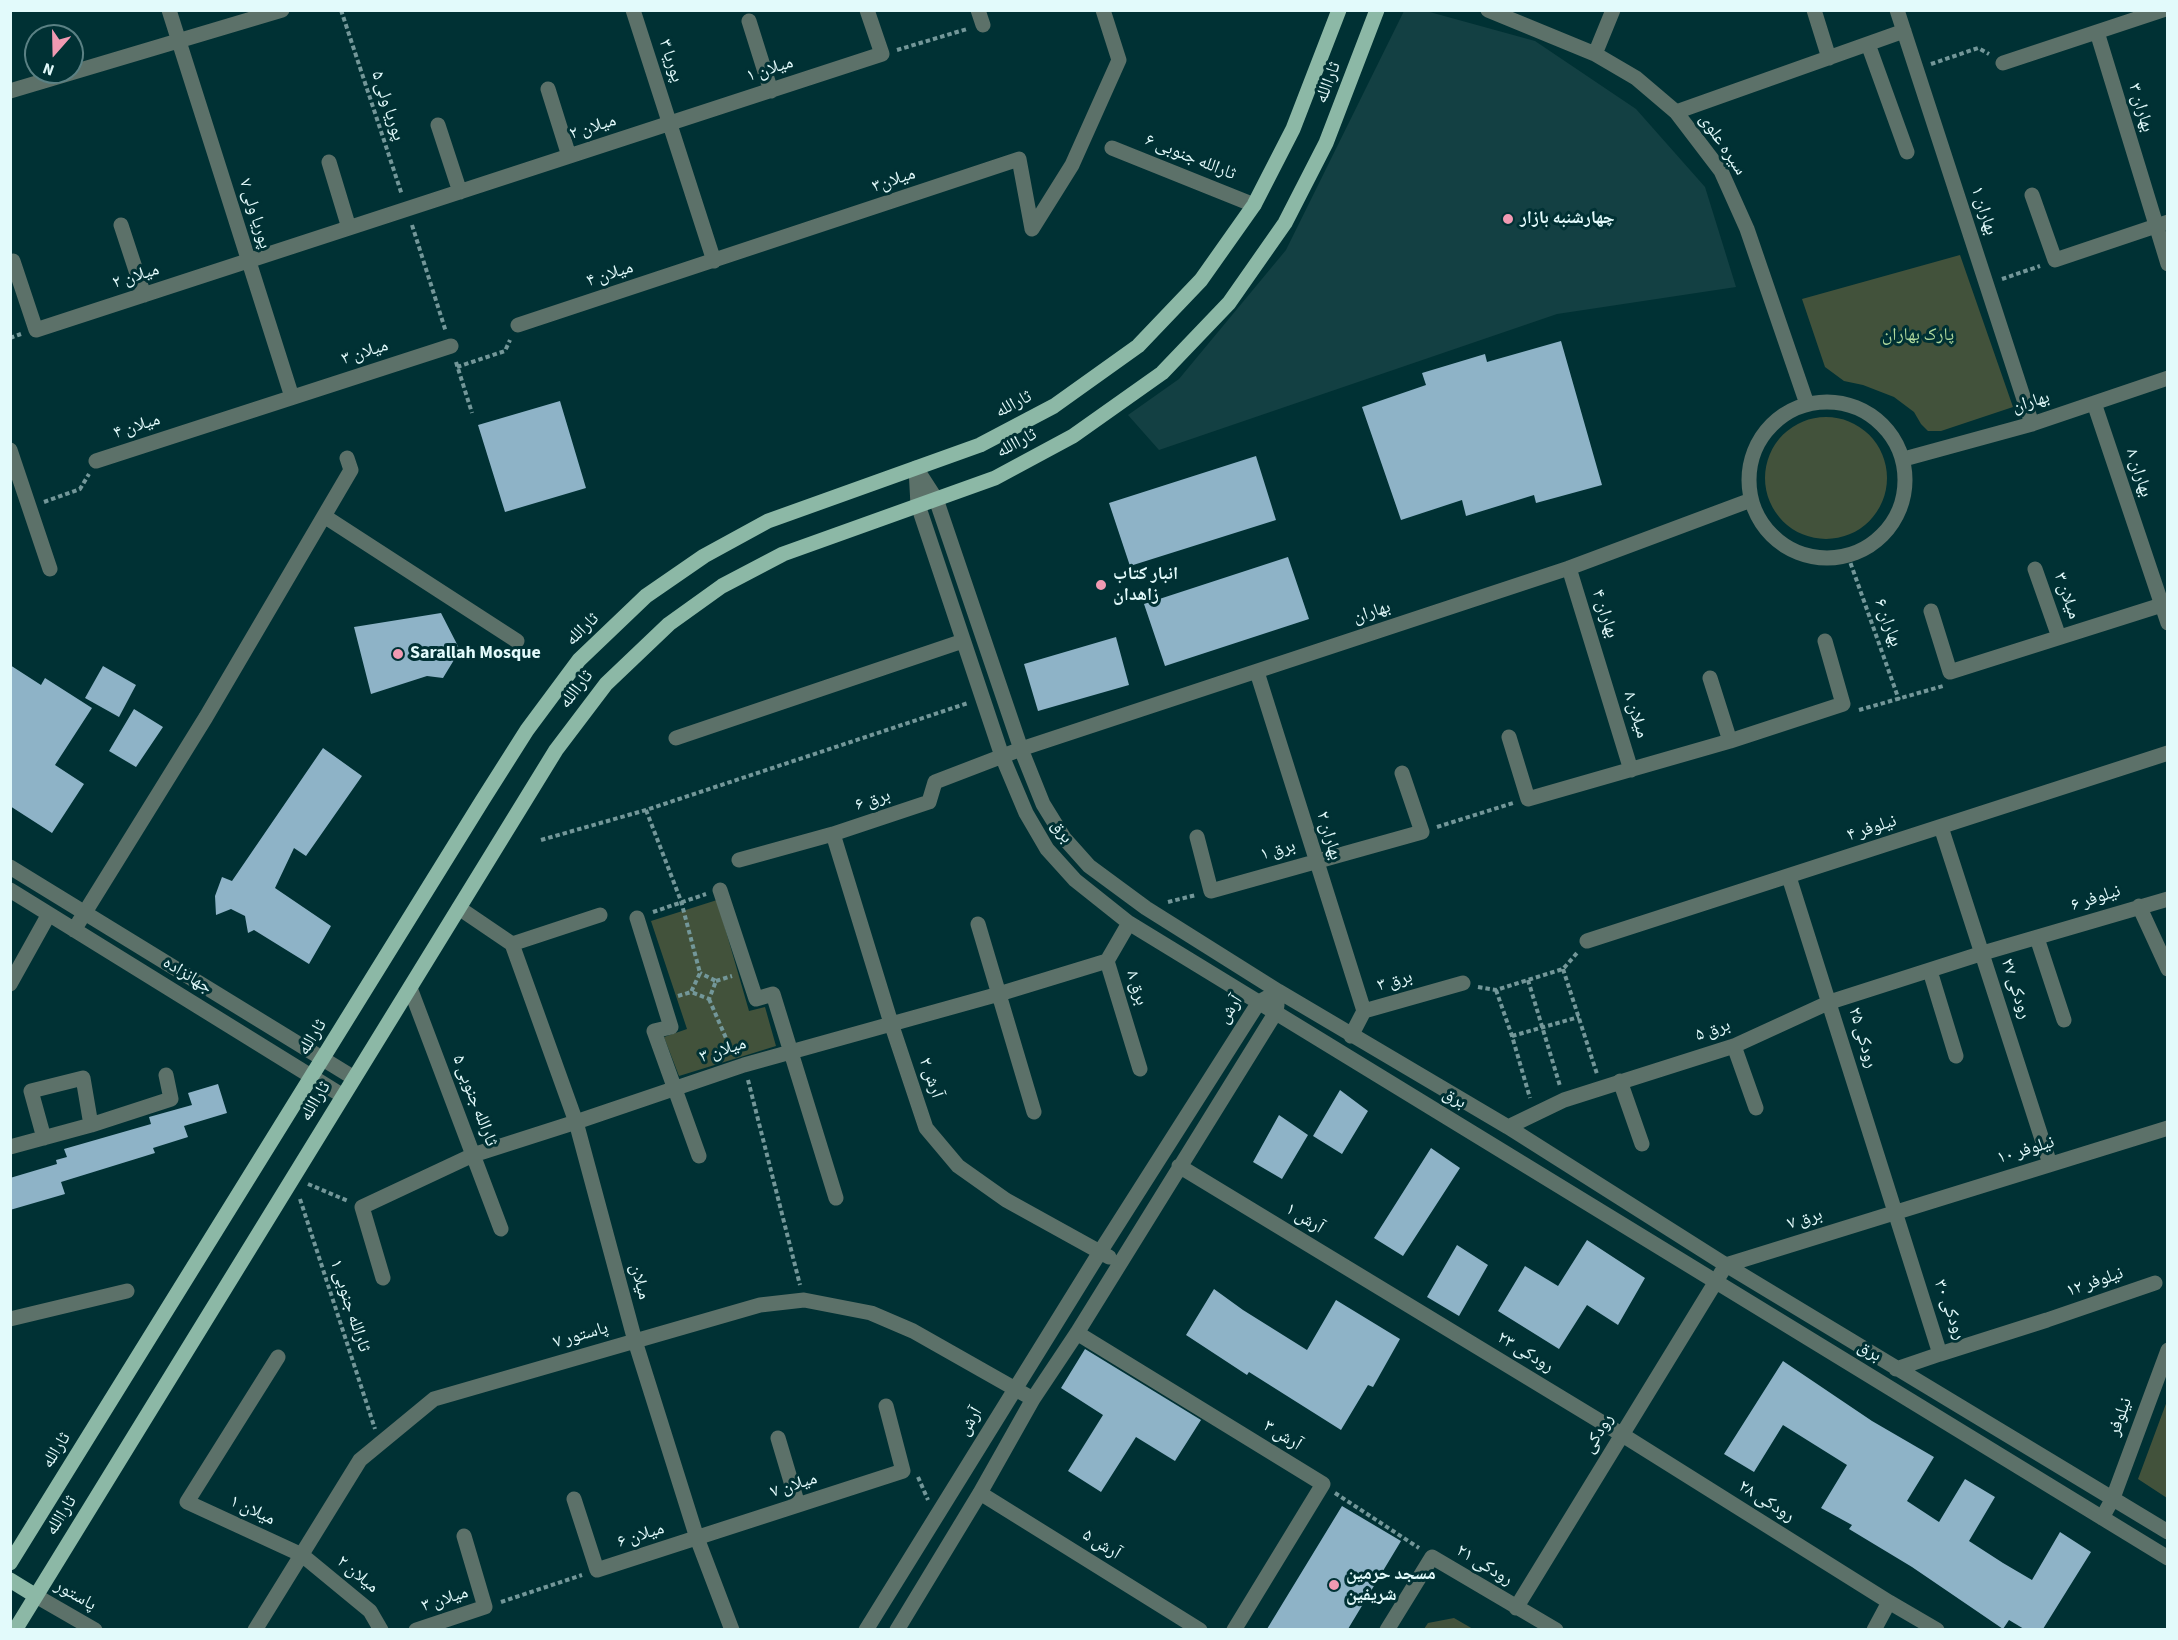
<!DOCTYPE html>
<html>
<head>
<meta charset="utf-8">
<style>
  body { margin:0 }
  #map { position:relative; width:2178px; height:1640px; overflow:hidden; background:#003134; font-family:"Source Sans 3",sans-serif }
  canvas { display:block }
  .frame { position:absolute; inset:0; border:12px solid #e2fafb; pointer-events:none }
  .north { position:absolute; left:24px; top:24px; width:60px; height:60px; box-sizing:border-box; background:#003134; border:2px solid #5a8184; border-radius:50%; rotate:200deg; font-size:16px; font-weight:700; line-height:24px; text-align:center; color:#e2fafb }
  .north::after { content:''; display:block; margin:auto; width:21px; height:27px; background:#f19ab2; clip-path:polygon(50% 0,100% 100%,50% 72%,0 100%) }
</style>
</head>
<body>
<div id="map">
<canvas width="2178" height="1640"></canvas>
<div class="frame"></div>
<div class="north">N</div>
</div>
<script>
const c = document.querySelector('canvas').getContext('2d');
c.lineJoin = 'round';
function fillPath(path, color) {
  c.fillStyle = color;
  c.fill(path, 'evenodd');
}
function poly(rows) {
  const path = new Path2D();
  for (const r of rows) {
    if (r.length === 3) {
      path.moveTo(r[0] + r[2], r[1]);
      path.arc(r[0], r[1], r[2], 0, 2 * Math.PI);
      continue;
    }
    path.moveTo(r[0], r[1]);
    for (let i = 2; i < r.length; i += 2) path.lineTo(r[i], r[i + 1]);
  }
  return path;
}
function trace(path, color, width, dash) {
  c.strokeStyle = color;
  c.lineWidth = width;
  c.lineCap = dash ? 'butt' : 'round';
  c.setLineDash(dash || []);
  c.stroke(path);
}
function write(font, color, halo, rows, align = 'center') {
  c.font = font + ' "Source Sans 3","Noto Naskh Arabic",sans-serif';
  c.lineWidth = 6;
  c.setLineDash([]);
  c.textBaseline = 'middle';
  c.strokeStyle = halo;
  c.fillStyle = color;
  for (const [text, x, y, turn = 0] of rows) {
    c.save();
    c.translate(x, y);
    c.rotate((+turn || 0) * Math.PI / 180);
    c.textAlign = isNaN(turn) ? turn : align;
    if (halo) c.strokeText(text, 0, 0);
    c.fillText(text, 0, 0);
    c.restore();
  }
}
fillPath(poly([
  [1404,11,1426,11,1535,41,1636,109,1705,187,1736,287,1557,314,1159,450,1128,415,1179,379,1286,250]
]), '#134043');
fillPath(poly([
  [1960,255,2013,407,1941,431,1928,431,1921,424,1914,412,1894,397,1863,385,1844,381,1825,367,1802,299],
  [1826,478,61],
  [717,900,749,1011,765,1007,776,1046,679,1076,664,1037,687,1029,651,921],
  [2167,1401,2167,1498,2138,1479],
  [1454,1618,1473,1629,1424,1629,1428,1623]
]), '#42523b');
fillPath(poly([
  [1561,341,1602,485,1536,503,1534,495,1466,516,1462,500,1401,520,1362,407,1426,385,1422,373,1485,354,1487,362],
  [560,401,586,488,505,512,478,425],
  [1256,456,1276,520,1130,566,1109,503],
  [1288,557,1309,619,1165,666,1144,604],
  [441,613,460,650,443,678,427,676,371,694,354,627],
  [1116,637,1129,685,1038,711,1024,664],
  [10,665,41,685,45,678,92,708,55,765,84,784,52,833,10,806],
  [103,666,136,685,119,717,85,698],
  [134,709,163,727,136,767,109,751],
  [323,748,362,776,306,856,294,848,275,888,331,926,309,964,254,930,248,933,245,916,231,909,216,915,215,896,222,877,232,881],
  [218,1084,227,1113,184,1126,188,1137,153,1148,155,1153,61,1182,65,1194,10,1210,10,1178,57,1164,56,1160,67,1157,64,1149,151,1124,149,1117,192,1105,188,1093],
  [1340,1090,1368,1111,1342,1154,1313,1136],
  [1279,1115,1308,1135,1282,1179,1253,1162],
  [1431,1148,1460,1168,1403,1256,1374,1238],
  [1587,1240,1645,1278,1618,1325,1587,1305,1559,1349,1498,1311,1525,1266,1558,1286],
  [1457,1245,1488,1265,1459,1316,1427,1297],
  [1214,1289,1243,1310,1307,1350,1336,1300,1400,1339,1373,1387,1368,1385,1341,1430,1249,1372,1247,1375,1186,1335],
  [1085,1349,1201,1420,1175,1461,1136,1437,1101,1492,1068,1471,1103,1415,1061,1388],
  [1783,1361,1872,1421,1934,1457,1907,1501,1939,1522,1965,1479,1995,1497,1969,1541,2003,1563,2032,1580,2060,1532,2091,1552,2043,1629,2024,1629,2009,1620,2003,1629,1912,1567,1849,1529,1852,1525,1821,1508,1847,1465,1783,1425,1754,1472,1724,1454],
  [1342,1506,1401,1541,1348,1629,1267,1629]
]), '#8eb3c7');
trace(poly([
  [341,10,402,195],
  [897,50,967,29],
  [1931,64,1978,48,1989,54],
  [412,225,446,332],
  [2002,279,2040,266],
  [10,338,21,334],
  [456,362,472,413],
  [457,367,505,351,510,340],
  [44,502,80,489,89,474],
  [1848,556,1899,700],
  [1859,710,1943,686],
  [646,810,681,901,700,973,691,992,709,999,716,981,700,973],
  [1437,827,1513,803],
  [541,840,646,810,968,703],
  [1168,902,1196,895],
  [653,912,706,894],
  [1563,969,1597,1074],
  [1528,980,1560,1086],
  [716,981,732,976],
  [1478,987,1496,990,1563,969,1577,953],
  [1496,990,1512,1036,1530,1098],
  [678,996,691,992],
  [709,999,732,1052],
  [1512,1036,1579,1017],
  [748,1080,800,1285],
  [308,1184,348,1201],
  [300,1199,375,1429],
  [918,1477,928,1500],
  [1335,1493,1419,1548],
  [501,1602,582,1575]
]), '#739799', 4, [4.5, 3]);
trace(poly([
  [169,10,292,397],
  [633,10,714,261],
  [978,10,983,25],
  [1488,10,1595,54,1636,78,1676,112,1721,171,1747,229,1807,404],
  [1814,10,1829,58],
  [1897,10,2032,424],
  [749,21,771,91],
  [2097,32,2168,264],
  [1868,44,1907,152],
  [1595,54,1613,10],
  [2003,63,2163,10],
  [548,89,569,156],
  [10,91,282,10],
  [1676,112,1904,31],
  [438,125,460,192],
  [1112,148,1254,205],
  [329,162,349,228],
  [2032,195,2055,260,2168,222],
  [121,225,144,295],
  [1032,229,1072,165,1119,60,1103,10],
  [13,261,36,330,882,54,867,10],
  [518,325,1019,159,1032,229],
  [1827,480,78],
  [2094,403,2168,623],
  [10,450,50,569],
  [1904,459,2032,424,2168,378],
  [96,461,451,346],
  [916,468,918,505,1002,756,1026,813,1047,849,1075,880,1129,923,2168,1558],
  [916,468,936,499,1021,749,1043,804,1064,838,1089,866,1146,908,1278,991,1508,1127,1726,1265,2168,1532],
  [324,516,517,641],
  [1569,568,1631,770],
  [2035,569,2059,637],
  [1931,611,1950,672,2168,603],
  [1257,672,1364,1011],
  [1710,678,1730,741],
  [1509,737,1528,799,1730,741,1843,704,1825,641],
  [676,738,963,641],
  [1941,827,2050,1164],
  [833,834,891,1023,926,1128,958,1166,1006,1200,1109,1257],
  [1197,837,1211,891,1422,832,1402,773],
  [739,860,833,834,929,802,935,782,1021,749,1569,568,1751,500],
  [10,867,354,1078],
  [1789,877,1940,1354,2047,1320,2155,1283],
  [10,890,343,1096],
  [720,890,756,999,773,994,836,1198],
  [2139,906,2168,969],
  [459,908,512,944],
  [637,918,671,1027,654,1031,699,1156],
  [1129,923,1107,961,1140,1069],
  [978,924,1034,1112],
  [74,930,206,717,351,470,347,458],
  [2037,938,2064,1020],
  [1587,941,2168,753],
  [512,944,576,1122,635,1341,697,1538,732,1630],
  [512,944,600,915],
  [1930,971,1956,1056],
  [10,984,49,914],
  [410,988,501,1229],
  [1351,1036,1364,1011,1463,983],
  [1734,1046,1756,1108],
  [1620,1081,1642,1144],
  [1508,1127,1564,1100,1734,1046,1830,1002,1983,953,2168,899],
  [44,1138,31,1091,83,1078,91,1125],
  [10,1147,91,1125,171,1099,166,1075],
  [1179,1166,1621,1434,1889,1602,1937,1630],
  [383,1278,362,1207,473,1155,576,1122,744,1065,999,994,1107,961],
  [10,1319,127,1291],
  [1077,1333,1323,1484,1234,1630],
  [278,1357,187,1502,302,1555,370,1611,381,1630],
  [1896,1369,1940,1354],
  [778,1438,798,1505],
  [980,1493,1200,1630],
  [574,1499,597,1570,903,1471,886,1406],
  [2102,1518,2113,1498,2168,1350],
  [36,1596,95,1630],
  [1516,1608,1726,1265,2168,1128],
  [255,1630,360,1460,434,1399,760,1305,804,1300,871,1313,913,1331,1033,1399],
  [416,1630,485,1607,464,1536],
  [866,1630,1100,1252,1259,1002,1268,997],
  [897,1630,980,1493,1033,1399,1077,1333,1276,1012,1277,1005],
  [1387,1630,1432,1557,1556,1630],
  [1874,1630,1889,1602]
]), '#5c7169', 15);
trace(poly([
  [10,1563,482,801,527,730,579,660,646,596,704,556,768,521,980,445,1054,406,1138,346,1201,280,1254,205,1293,129,1339,10],
  [10,1580,36,1596],
  [15,1630,556,750,606,684,669,624,722,586,783,554,995,478,1073,436,1162,373,1229,303,1285,223,1326,143,1377,10]
]), '#8cb8a6', 15);
for (const [x, y, r, color] of [
  [1508,219,6,"#f19ab2"],
  [1101,585,6,"#f19ab2"],
  [398,654,6,"#f19ab2"],
  [1334,1585,6,"#f19ab2"]
]) {
  const dot = new Path2D();
  dot.arc(x, y, r, 0, 2 * Math.PI);
  c.fillStyle = color;
  c.fill(dot);
  trace(dot, '#003134', 2);
}
write('18px', '#e2fafb', '#003134', [
  ["پوریا ۳",670,61,72],
  ["میلان ۱",770,70,-18],
  ["ثاراالله",1329,83,-69],
  ["پوریا ولی ۵",387,106,72],
  ["بهاران ۳",2140,108,73],
  ["میلان ۲",593,128,-18],
  ["سیره علوی",1722,145,56],
  ["ثارالله جنوبی ۶",1190,158,22],
  ["میلان۳",894,181,-19],
  ["بهاران ۱",1983,211,72],
  ["پوریا ولی ۷",254,214,73],
  ["میلان ۴",610,275,-18],
  ["میلان ۲",136,277,-18],
  ["میلان ۳",365,353,-18],
  ["بهاران",2031,403,-17],
  ["ثارالله",1014,405,-28],
  ["میلان ۴",137,427,-18],
  ["ثاراالله",1017,444,-28],
  ["بهاران ۸",2138,473,72],
  ["میلان ۳",2066,596,71],
  ["بهاران",1372,613,-18],
  ["بهاران ۴",1604,614,72],
  ["بهاران ۶",1887,623,70],
  ["ثارالله",583,630,-44],
  ["ثاراالله",577,690,-52],
  ["میلان ۸",1635,715,73],
  ["برق ۶",873,801,-18],
  ["نیلوفر ۴",1872,829,-18],
  ["برق",1061,832,55],
  ["بهاران ۲",1328,836,73],
  ["برق ۱",1278,851,-16],
  ["نیلوفر ۶",2096,899,-18],
  ["جهانزاده",187,976,32],
  ["برق ۳",1395,982,-16],
  ["برق ۸",1136,988,73],
  ["رودکی ۲۷",2015,989,72],
  ["آرش",1231,1010,-56],
  ["برق ۵",1713,1031,-19],
  ["ثارالله",313,1038,-58],
  ["رودکی ۲۵",1862,1038,73],
  ["میلان ۳",723,1051,-18],
  ["آرش ۲",930,1078,71],
  ["برق",1454,1099,31],
  ["ثارالله جنوبی ۵",474,1101,69],
  ["ثاراالله",316,1102,-59],
  ["نیلوفر ۱۰",2026,1151,-17],
  ["آرش ۱",1304,1219,32],
  ["برق ۷",1805,1220,-17],
  ["میلان",639,1282,75],
  ["نیلوفر ۱۲",2095,1283,-19],
  ["ثارالله جنوبی ۱",349,1306,72],
  ["رودکی ۳۰",1949,1310,70],
  ["پاستور ۷",581,1336,-16],
  ["برق",1869,1352,31],
  ["رودکی ۲۳",1525,1353,31],
  ["نیلوفر",2121,1417,-70],
  ["آرش",971,1422,-59],
  ["رودکی",1599,1434,-59],
  ["آرش ۳",1282,1436,32],
  ["ثارالله",57,1451,-58],
  ["میلان ۷",794,1486,-18],
  ["رودکی ۲۸",1766,1502,32],
  ["میلان ۱",252,1511,25],
  ["ثاراالله",62,1516,-58],
  ["میلان ۶",641,1536,-18],
  ["آرش ۵",1101,1545,32],
  ["رودکی ۲۱",1484,1566,31],
  ["میلان ۲",357,1575,39],
  ["پاستور",75,1596,30],
  ["میلان ۳",445,1600,-18]
]);
write('bold 18px', '#e2fafb', '#003134', [
  ["چهارشنبه بازار",1520,219],
  ["انبار کتاب",1113,575],
  ["زاهدان",1113,596],
  ["Sarallah Mosque",410,654],
  ["مسجد حرمین",1346,1575],
  ["شریفین",1346,1596]
], 'left');
write('18px', '#b0da9d', '#003134', [
  ["پارک بهاران",1918,336]
]);
</script>
</body>
</html>
